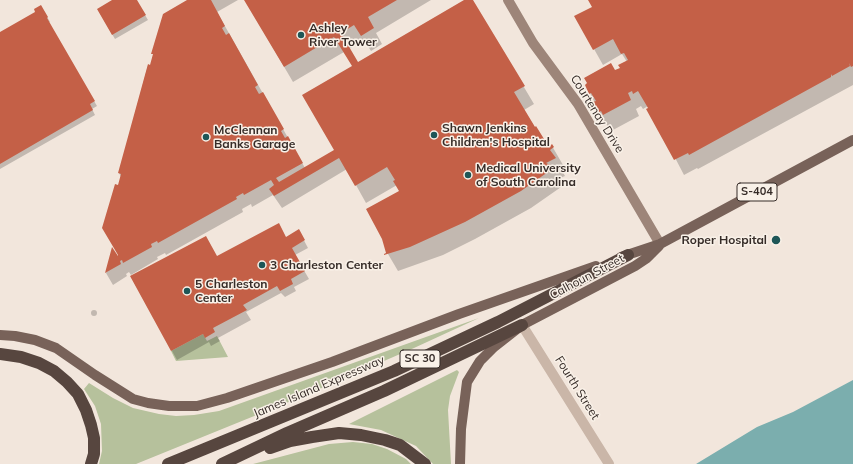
<!DOCTYPE html>
<html>
<head>
<meta charset="utf-8">
<style>
  body { margin:0 }
  canvas { display:block; background:#f2e6dc }
</style>
</head>
<body>
<canvas width="853" height="464"></canvas>
<script>
const c = document.querySelector('canvas').getContext('2d');
c.lineJoin = 'round';
function fillPath(path, color) {
  c.fillStyle = color;
  c.fill(path, 'evenodd');
}
function poly(rows) {
  const path = new Path2D();
  for (const r of rows) {
    if (r.length === 3) {
      path.moveTo(r[0] + r[2], r[1]);
      path.arc(r[0], r[1], r[2], 0, 2 * Math.PI);
      continue;
    }
    path.moveTo(r[0], r[1]);
    for (let i = 2; i < r.length; i += 2) path.lineTo(r[i], r[i + 1]);
  }
  return path;
}
function trace(path, color, width, dash) {
  c.strokeStyle = color;
  c.lineWidth = width;
  c.lineCap = dash ? 'butt' : 'round';
  c.setLineDash(dash || []);
  c.stroke(path);
}
function write(font, color, halo, rows, align = 'center') {
  c.font = font + ' Mulish,sans-serif';
  c.lineWidth = 3;
  c.setLineDash([]);
  c.textBaseline = 'middle';
  c.strokeStyle = halo;
  c.fillStyle = color;
  for (const [text, x, y, turn = 0] of rows) {
    c.save();
    c.translate(x, y);
    c.rotate((+turn || 0) * Math.PI / 180);
    c.textAlign = isNaN(turn) ? turn : align;
    if (halo) c.strokeText(text, 0, 0);
    c.fillText(text, 0, 0);
    c.restore();
  }
}
fillPath(poly([
  [479,318,414,348,301,397,136,464,99,464,102,451,101,424,95,406,84,389,89,383,113,398,133,408,159,414,176,416,194,415,219,411],
  [203,334,207,341,217,336,228,357,176,361,171,351],
  [457,370,459,372,450,396,448,410,451,464,433,464,416,446,381,430,349,424],
  [353,442,372,444,387,449,406,459,411,464,253,464,329,444]
]), '#b6c19c');
fillPath(poly([
  [853,380,853,464,696,464,757,427,793,412]
]), '#7baeae');
fillPath(poly([
  [114,0,136,0,148,20,115,39,98,10],
  [189,0,238,0,217,12,305,168,335,150,353,66,344,52,293,82,245,0,431,0,376,33,382,44,371,51,364,40,349,49,358,63,466,0,472,0,534,104,524,110,548,148,552,146,563,165,560,167,565,176,560,178,564,185,531,208,475,239,443,255,398,271,388,254,383,239,400,191,397,185,366,203,347,169,282,208,273,195,252,207,251,204,242,209,243,212,166,255,165,253,157,257,158,259,131,275,129,272,126,274,127,276,113,285,106,273,113,250,117,257,120,256,118,187,121,177,119,173,148,65,151,66,154,55,153,54],
  [589,0,853,0,853,85,698,169,697,168,684,175,648,106,643,109,641,106,636,109,639,116,613,130,611,125,608,127,599,111,586,85,621,68,627,62,622,54,603,65,594,49,593,7],
  [41,6,50,22,48,23,97,106,92,109,95,115,0,169,0,33,37,12],
  [299,231,308,248,295,255,309,279,294,287,296,291,285,297,281,293,246,312,251,320,218,338,220,341,211,346,209,342,177,360,131,277,217,258,286,238],
  [94,313,3]
]), '#0003');
fillPath(poly([
  [112,0,137,0,146,15,112,35,97,9],
  [187,0,211,0,225,26,222,28,226,35,229,33,258,85,255,87,259,94,263,92,284,129,281,131,285,138,288,136,303,163,276,178,279,182,334,150,302,95,352,66,334,37,284,67,244,0,397,0,368,17,374,28,361,36,354,25,341,33,358,62,464,0,473,0,525,86,514,92,535,127,536,126,549,147,552,144,554,147,550,150,556,158,546,163,555,167,521,191,465,222,410,247,384,255,384,254,386,253,382,239,366,209,399,191,393,181,395,180,387,167,355,186,339,158,274,196,269,189,274,185,271,180,244,195,243,193,236,197,237,199,158,243,157,241,151,244,152,247,123,263,122,260,120,261,121,264,105,273,112,247,118,256,118,255,102,228,115,184,118,185,121,174,118,173,148,64,150,65,153,54,151,54,163,14],
  [588,0,853,0,853,66,851,67,849,63,850,66,832,76,831,74,831,77,689,155,688,153,674,160,646,109,648,108,638,91,633,94,632,91,628,93,631,100,603,115,601,111,599,112,593,102,596,101,591,93,589,94,585,85,587,83,584,78,611,63,615,70,620,68,618,65,628,60,624,53,621,54,613,39,593,50,574,16,592,7],
  [41,5,48,17,47,18,95,101,90,104,93,110,0,164,0,32,35,12,34,9],
  [279,223,286,237,299,229,305,240,292,248,305,271,291,279,293,284,280,291,277,286,243,305,247,310,213,328,215,332,205,338,203,334,171,351,130,276,206,236,217,256]
]), '#c46047');
trace(poly([
  [522,325,609,464]
]), '#cab6a8', 10);
trace(poly([
  [508,0,533,43,578,104,660,244]
]), '#9d8579', 10);
trace(poly([
  [621,257,660,244,853,140],
  [0,335,15,336,35,340,56,348,95,375,133,399,148,403,169,406,197,406,227,398,332,362,459,314,596,266],
  [460,464,461,429,467,382,480,361,494,347,522,325,635,266,647,258,659,246]
]), '#786259', 10);
trace(poly([
  [0,354,21,357,39,363,54,371,67,382,78,394,86,410,91,425,94,438,94,454,91,464],
  [270,448,290,441,312,437,339,433,361,435,385,440,400,445,425,464],
  [168,464,394,371,498,322,628,255],
  [222,464,287,433,384,391,522,325]
]), '#57463f', 12);
for (const [x, y, r, color] of [
  [301,35,4,"#1e5657"],
  [434,135,4,"#1e5657"],
  [206,137,4,"#1e5657"],
  [468,175,4,"#1e5657"],
  [776,240,5,"#1e5657"],
  [262,265,4,"#1e5657"],
  [187,291,4,"#1e5657"]
]) {
  const dot = new Path2D();
  dot.arc(x, y, r, 0, 2 * Math.PI);
  c.fillStyle = color;
  c.fill(dot);
  trace(dot, '#f9f1e8', 1.5);
}
for (const [x, y, w] of [
  [757,192,40],
  [420,359,40]
]) {
  const box = new Path2D();
  box.roundRect(x - w / 2, y - 9, w, 18, 3);
  c.fillStyle = '#f9f1e8';
  c.fill(box);
  trace(box, '#362c28', 1);
}
write('bold 11px', '#362c28', null, [
  ["S-404",757,192],
  ["SC 30",420,359]
]);
write('bold 12px', '#362c28', '#f9f1e8', [
  ["Ashley",309,28],
  ["River Tower",309,42],
  ["Shawn Jenkins",442,128],
  ["Children's Hospital",442,142],
  ["McClennan",214,130],
  ["Banks Garage",214,144],
  ["Medical University",476,168],
  ["of South Carolina",476,182],
  ["Roper Hospital",767,240,"right"],
  ["3 Charleston Center",270,265],
  ["5 Charleston",195,284],
  ["Center",195,298]
], 'left');
write('12px', '#362c28', '#f9f1e8', [
  ["Courtenay Drive",597,114,58],
  ["Calhoun Street",587,277,-28],
  ["James Island Expressway",319,387,-23],
  ["Fourth Street",577,388,58]
]);
</script>
</body>
</html>
